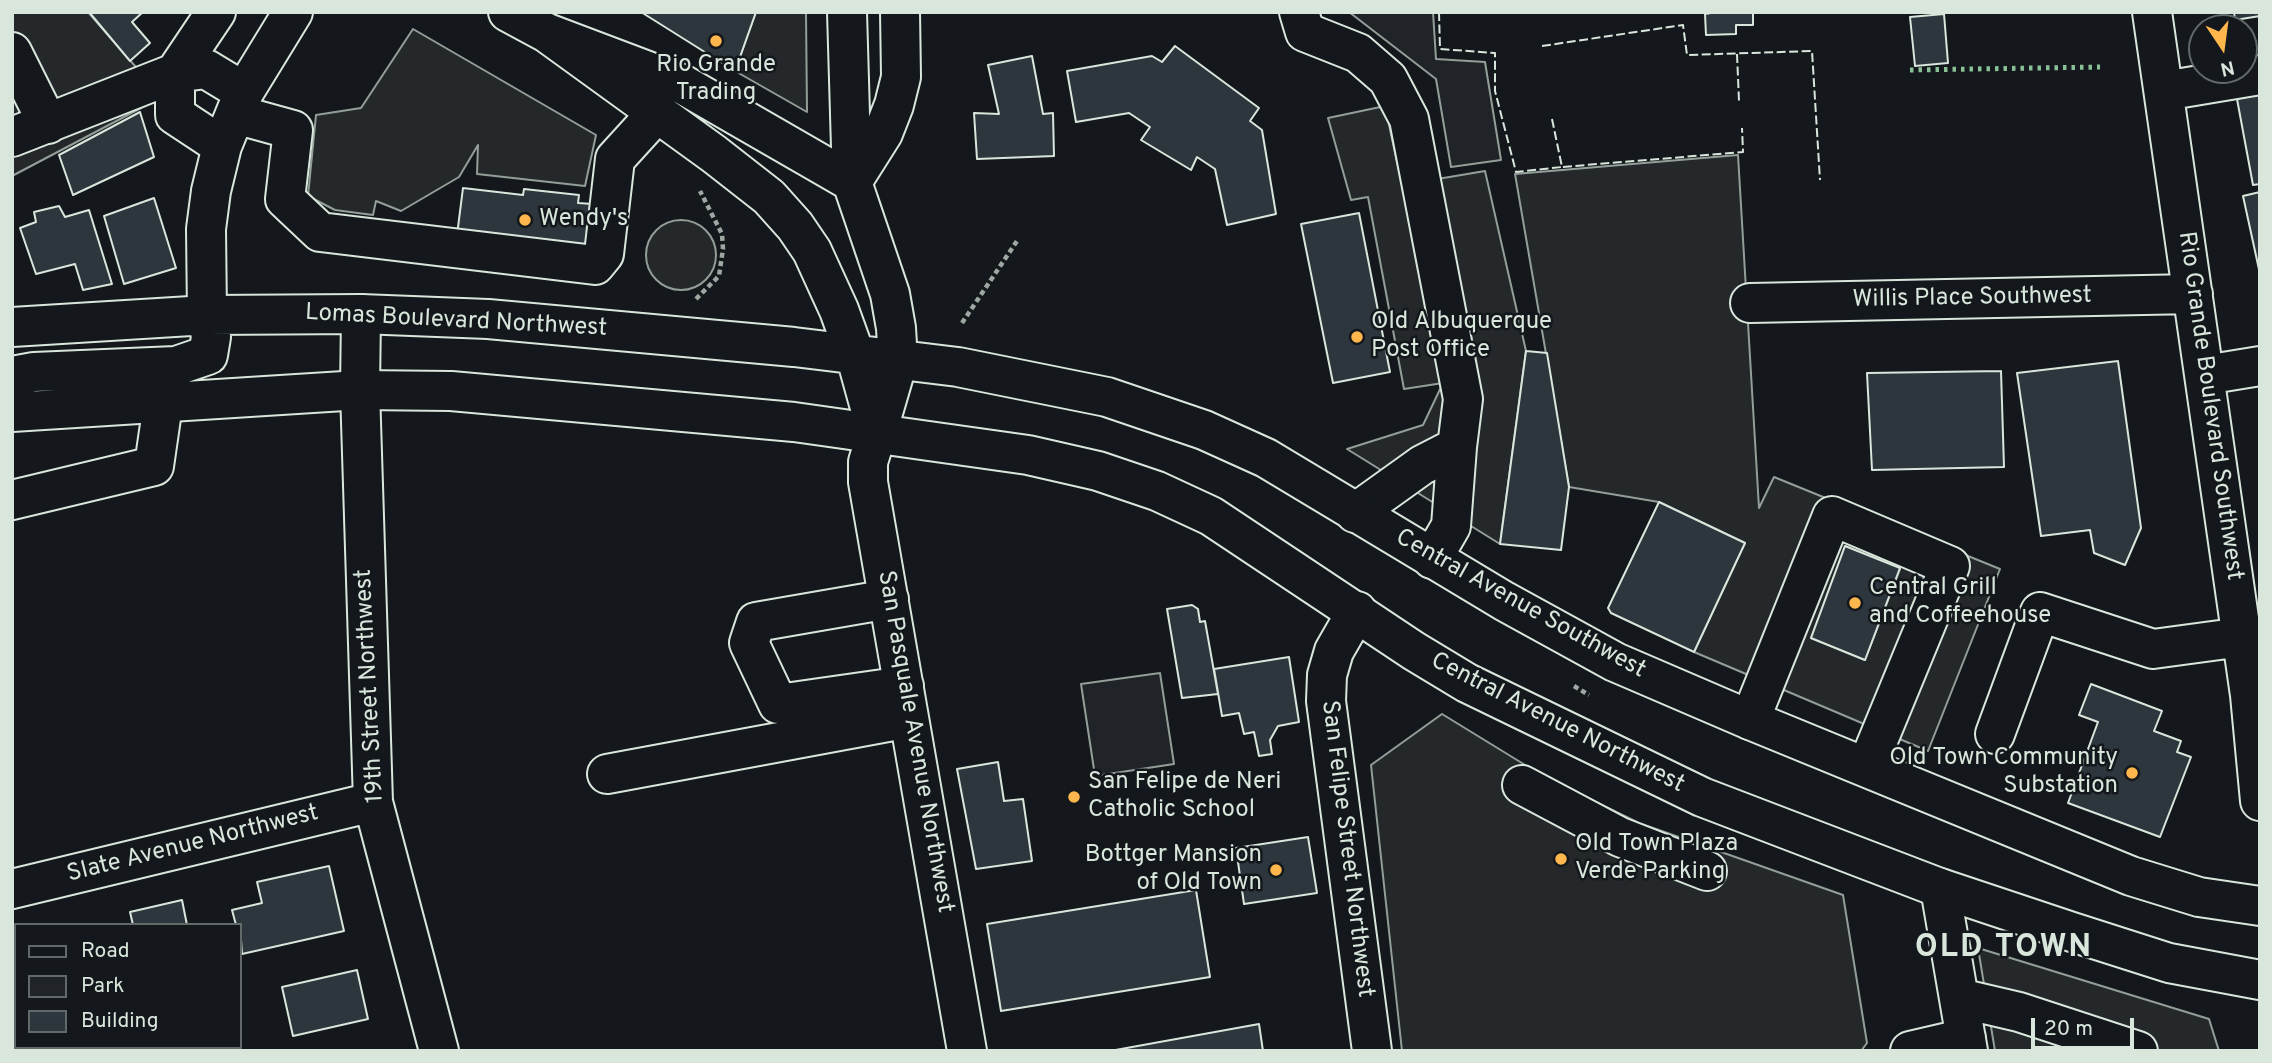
<!DOCTYPE html>
<html>
<head>
<meta charset="utf-8">
<style>
  body { margin:0 }
  #map { position:relative; width:2272px; height:1063px; overflow:hidden; background:#14181c; font-family:Overpass,sans-serif }
  canvas { display:block }
  .frame { position:absolute; inset:0; border:14px solid #d8e6dc; pointer-events:none }
  .legend { position:absolute; left:14px; top:923px; width:228px; height:126px; box-sizing:border-box; background:#14181c; border:2px solid #626a69; margin:0; padding:9px 12px; list-style:none; font-size:21px; color:#d8e6dc }
  .legend li { display:flex; align-items:center; gap:14px; height:35px }
  .legend b { width:35px; border:2px solid #626a69 }
  .north { position:absolute; left:2188px; top:14px; width:70px; height:70px; box-sizing:border-box; background:#14181c; border:2px solid #626a69; border-radius:50%; rotate:167deg; font-size:19px; font-weight:700; line-height:28px; text-align:center; color:#d8e6dc }
  .north::after { content:''; display:block; margin:auto; width:24px; height:32px; background:#ffb74d; clip-path:polygon(50% 0,100% 100%,50% 72%,0 100%) }
  .scale { position:absolute; left:2031px; top:1018px; width:103px; height:32px; box-sizing:border-box; border:4px solid #d8e6dc; border-top:0; padding-left:9px; font-size:21px; line-height:24px; white-space:nowrap; color:#d8e6dc; -webkit-text-stroke:5px #14181c; paint-order:stroke }
</style>
</head>
<body>
<div id="map">
<canvas width="2272" height="1063"></canvas>
<div class="frame"></div>
<ul class="legend">
<li><b style="height:9px;background:#14181c"></b>Road</li>
<li><b style="height:19px;background:#202428"></b>Park</li>
<li><b style="height:19px;background:#2c363c"></b>Building</li>
</ul>
<div class="north">N</div>
<div class="scale">20 m</div>
</div>
<script>
const c = document.querySelector('canvas').getContext('2d');
c.lineJoin = 'round';
function fillPath(path, color) {
  c.fillStyle = color;
  c.fill(path, 'evenodd');
}
function poly(rows) {
  const path = new Path2D();
  for (const r of rows) {
    if (r.length === 3) {
      path.moveTo(r[0] + r[2], r[1]);
      path.arc(r[0], r[1], r[2], 0, 2 * Math.PI);
      continue;
    }
    path.moveTo(r[0], r[1]);
    for (let i = 2; i < r.length; i += 2) path.lineTo(r[i], r[i + 1]);
  }
  return path;
}
function trace(path, color, width, dash) {
  c.strokeStyle = color;
  c.lineWidth = width;
  c.lineCap = dash ? 'butt' : 'round';
  c.setLineDash(dash || []);
  c.stroke(path);
}
function write(font, color, halo, rows, align = 'center') {
  c.font = font + ' Overpass,sans-serif';
  c.lineWidth = 5;
  c.setLineDash([]);
  c.textBaseline = 'middle';
  c.strokeStyle = halo;
  c.fillStyle = color;
  for (const [text, x, y, turn = 0] of rows) {
    c.save();
    c.translate(x, y);
    c.rotate((+turn || 0) * Math.PI / 180);
    c.textAlign = isNaN(turn) ? turn : align;
    if (halo) c.strokeText(text, 0, 0);
    c.fillText(text, 0, 0);
    c.restore();
  }
}
const green = poly([
  [1349,12,1433,12,1436,59,1485,62,1501,160,1451,167,1436,79,1349,12],
  [1160,673,1174,764,1095,776,1081,684,1160,673]
]);
fillPath(green, '#202428');
trace(green, '#939e99', 2);
const parking = poly([
  [12,12,88,12,162,97,12,176,12,12],
  [756,12,806,12,807,112,735,71,756,12],
  [413,29,596,135,585,186,477,174,478,145,459,177,401,211,376,201,373,215,335,210,308,196,316,115,361,108,413,29],
  [1385,106,1402,185,1485,171,1526,351,1500,544,1347,449,1423,425,1443,383,1404,389,1368,197,1351,200,1328,118,1385,106],
  [1738,155,1759,508,1774,477,2000,569,1928,751,1694,652,1745,543,1659,502,1569,487,1515,174,1738,155],
  [1845,546,1900,569,1865,660,1811,638,1845,546],
  [681,255,35],
  [1442,714,1548,779,1639,823,1843,895,1867,1043,1861,1051,1402,1051,1371,765,1442,714],
  [1978,948,2209,1019,2219,1051,1995,1051,1978,948]
]);
fillPath(parking, '#24282b');
trace(parking, '#939e99', 2);
const building = poly([
  [89,12,143,12,132,22,150,43,130,61,89,12],
  [641,12,756,12,735,71,641,12],
  [1717,12,1753,12,1753,25,1736,25,1736,34,1706,35,1705,14,1717,12],
  [2234,12,2260,12,2260,16,2235,20,2234,12],
  [1944,14,1948,63,1915,66,1910,17,1944,14],
  [1175,46,1259,108,1250,121,1262,130,1276,214,1227,225,1215,169,1197,157,1191,170,1141,140,1150,127,1129,113,1076,122,1067,71,1152,56,1162,62,1175,46],
  [1032,56,1043,114,1053,113,1054,156,977,159,974,113,999,114,988,65,1032,56],
  [2260,94,2260,184,2253,185,2237,99,2260,94],
  [140,112,154,157,73,195,59,155,140,112],
  [463,188,523,195,524,189,579,195,578,203,593,204,588,245,457,235,463,188],
  [2260,192,2260,274,2243,196,2260,192],
  [154,198,176,268,124,284,104,216,154,198],
  [59,206,65,217,89,210,112,284,83,290,75,264,36,274,20,228,36,222,34,212,59,206],
  [1359,213,1390,372,1333,383,1301,224,1359,213],
  [1526,351,1547,353,1569,487,1561,550,1500,544,1526,351],
  [2118,361,2141,528,2125,565,2094,553,2090,530,2041,536,2017,373,2118,361],
  [2001,371,2004,467,1872,470,1867,373,2001,371],
  [1659,502,1745,543,1694,652,1611,613,1608,608,1659,502],
  [1845,546,1900,568,1865,660,1811,638,1845,546],
  [1192,605,1198,609,1200,622,1205,621,1218,694,1182,698,1167,609,1192,605],
  [1289,657,1299,722,1278,726,1270,740,1272,754,1259,756,1254,732,1244,734,1239,713,1222,716,1214,669,1289,657],
  [2091,684,2162,711,2154,731,2181,741,2177,752,2191,757,2160,837,2068,803,2098,722,2079,715,2091,684],
  [998,762,1004,801,1023,799,1032,861,976,869,957,769,998,762],
  [1308,837,1317,893,1244,904,1236,848,1308,837],
  [329,866,344,931,242,954,240,925,236,925,232,910,262,903,257,882,329,866],
  [1196,890,1210,977,1001,1011,987,924,1196,890],
  [182,900,187,925,133,925,130,912,182,900],
  [16,947,16,1040,13,1041,12,948,16,947],
  [357,970,368,1019,293,1036,282,987,357,970],
  [1259,1024,1263,1051,1110,1051,1259,1024]
]);
fillPath(building, '#2c363c');
trace(building, '#d8e6dc', 2);
const minor = poly([
  [216,12,175,73,175,115,222,146],
  [847,12,852,182],
  [1299,12,1305,32,1358,53,1388,79,1409,119,1463,399,1457,447],
  [2152,12,2250,695,2260,801],
  [12,52,48,124],
  [2164,91,2260,75],
  [235,114,293,130,285,199,320,232,595,265,604,254,615,159,656,114],
  [12,137,175,73,206,69,244,92],
  [852,182,883,133,894,105,901,77,900,12],
  [1750,303,2193,294],
  [361,314,360,390,373,802,439,1051],
  [207,315,206,229,211,191,222,146,244,92,293,12],
  [2205,375,2260,366],
  [877,433,868,462,868,482,967,1051],
  [12,500,154,466,163,404],
  [1355,513,1422,465,1457,447,1451,526,1432,559],
  [889,599,756,622,749,643,778,704,904,686],
  [1357,611,1334,651,1327,675,1326,701,1372,1051],
  [1750,720,1832,516,1950,566,1867,767],
  [1995,734,2040,612,2153,649,2242,637],
  [607,774,909,718],
  [1522,785,1620,837,1707,871],
  [1940,888,1968,1051],
  [12,889,373,802],
  [1959,998,2019,1012,2138,1051],
  [1910,1051,1966,1038]
]);
const major = poly([
  [508,12,547,33,714,154,769,197,795,226,812,251,839,310,856,357,877,433],
  [547,33,682,84,852,182,890,294,896,328,898,361,877,433],
  [12,327,207,315,361,314,488,319,794,347,958,367,1107,397,1204,430,1266,458,1504,601,1615,662,1750,720,2131,876,2199,897,2260,906],
  [12,376,34,372,176,366,208,355,211,337,207,315],
  [12,412,360,390,451,391,794,422,1028,455,1098,471,1157,491,1211,516,1414,651,1467,683,1702,797,1940,888,2072,932,2169,963,2260,980]
]);
trace(minor, '#d8e6dc', 42);
trace(major, '#d8e6dc', 42);
trace(poly([
  [696,299,719,276,723,249,722,234,700,191],
  [962,323,1017,241],
  [1574,686,1589,695]
]), '#9da8a2', 4.5, [5, 3.5]);
trace(minor, '#14181c', 38);
trace(major, '#14181c', 38);
trace(poly([
  [1910,70,2100,67]
]), '#8ac095', 5, [3.5, 5]);
trace(poly([
  [1439,12,1440,49,1495,53,1495,91,1516,172,1562,167],
  [1542,46,1683,25,1687,55,1812,51,1820,180],
  [1737,54,1739,101],
  [1552,119,1562,167,1743,152,1742,128]
]), '#d8e6dc', 2, [9, 3.5]);
for (const [x, y, r, color] of [
  [716,41,7,"#ffb74d"],
  [525,220,7,"#ffb74d"],
  [1357,337,7,"#ffb74d"],
  [1855,603,7,"#ffb74d"],
  [2132,773,7,"#ffb74d"],
  [1074,797,7,"#ffb74d"],
  [1561,859,7,"#ffb74d"],
  [1276,870,7,"#ffb74d"]
]) {
  const dot = new Path2D();
  dot.arc(x, y, r, 0, 2 * Math.PI);
  c.fillStyle = color;
  c.fill(dot);
  trace(dot, '#14181c', 2.5);
}
write('24px', '#d8e6dc', '#14181c', [
  ["Rio Grande",716,66,"center"],
  ["Trading",716,94,"center"],
  ["Wendy's",539,220],
  ["Old Albuquerque",1371,323],
  ["Post Office",1371,351],
  ["Central Grill",1869,589],
  ["and Coffeehouse",1869,617],
  ["Old Town Community",2118,759,"right"],
  ["Substation",2118,787,"right"],
  ["San Felipe de Neri",1088,783],
  ["Catholic School",1088,811],
  ["Old Town Plaza",1575,845],
  ["Verde Parking",1575,873],
  ["Bottger Mansion",1262,856,"right"],
  ["of Old Town",1262,884,"right"]
], 'left');
write('24px', '#d8e6dc', '#14181c', [
  ["Willis Place Southwest",1972,299,-1],
  ["Lomas Boulevard Northwest",456,322,3],
  ["Rio Grande Boulevard Southwest",2209,406,82],
  ["Central Avenue Southwest",1520,605,29],
  ["19th Street Northwest",371,686,-93],
  ["Central Avenue Northwest",1557,724,27],
  ["San Pasquale Avenue Northwest",914,742,80],
  ["Slate Avenue Northwest",193,845,-14],
  ["San Felipe Street Northwest",1346,849,83]
]);
c.letterSpacing = '2px';
write('bold 32px', '#d8e6dc', '#14181c', [
  ["OLD TOWN",2004,950]
]);
c.letterSpacing = '0px';
</script>
</body>
</html>
